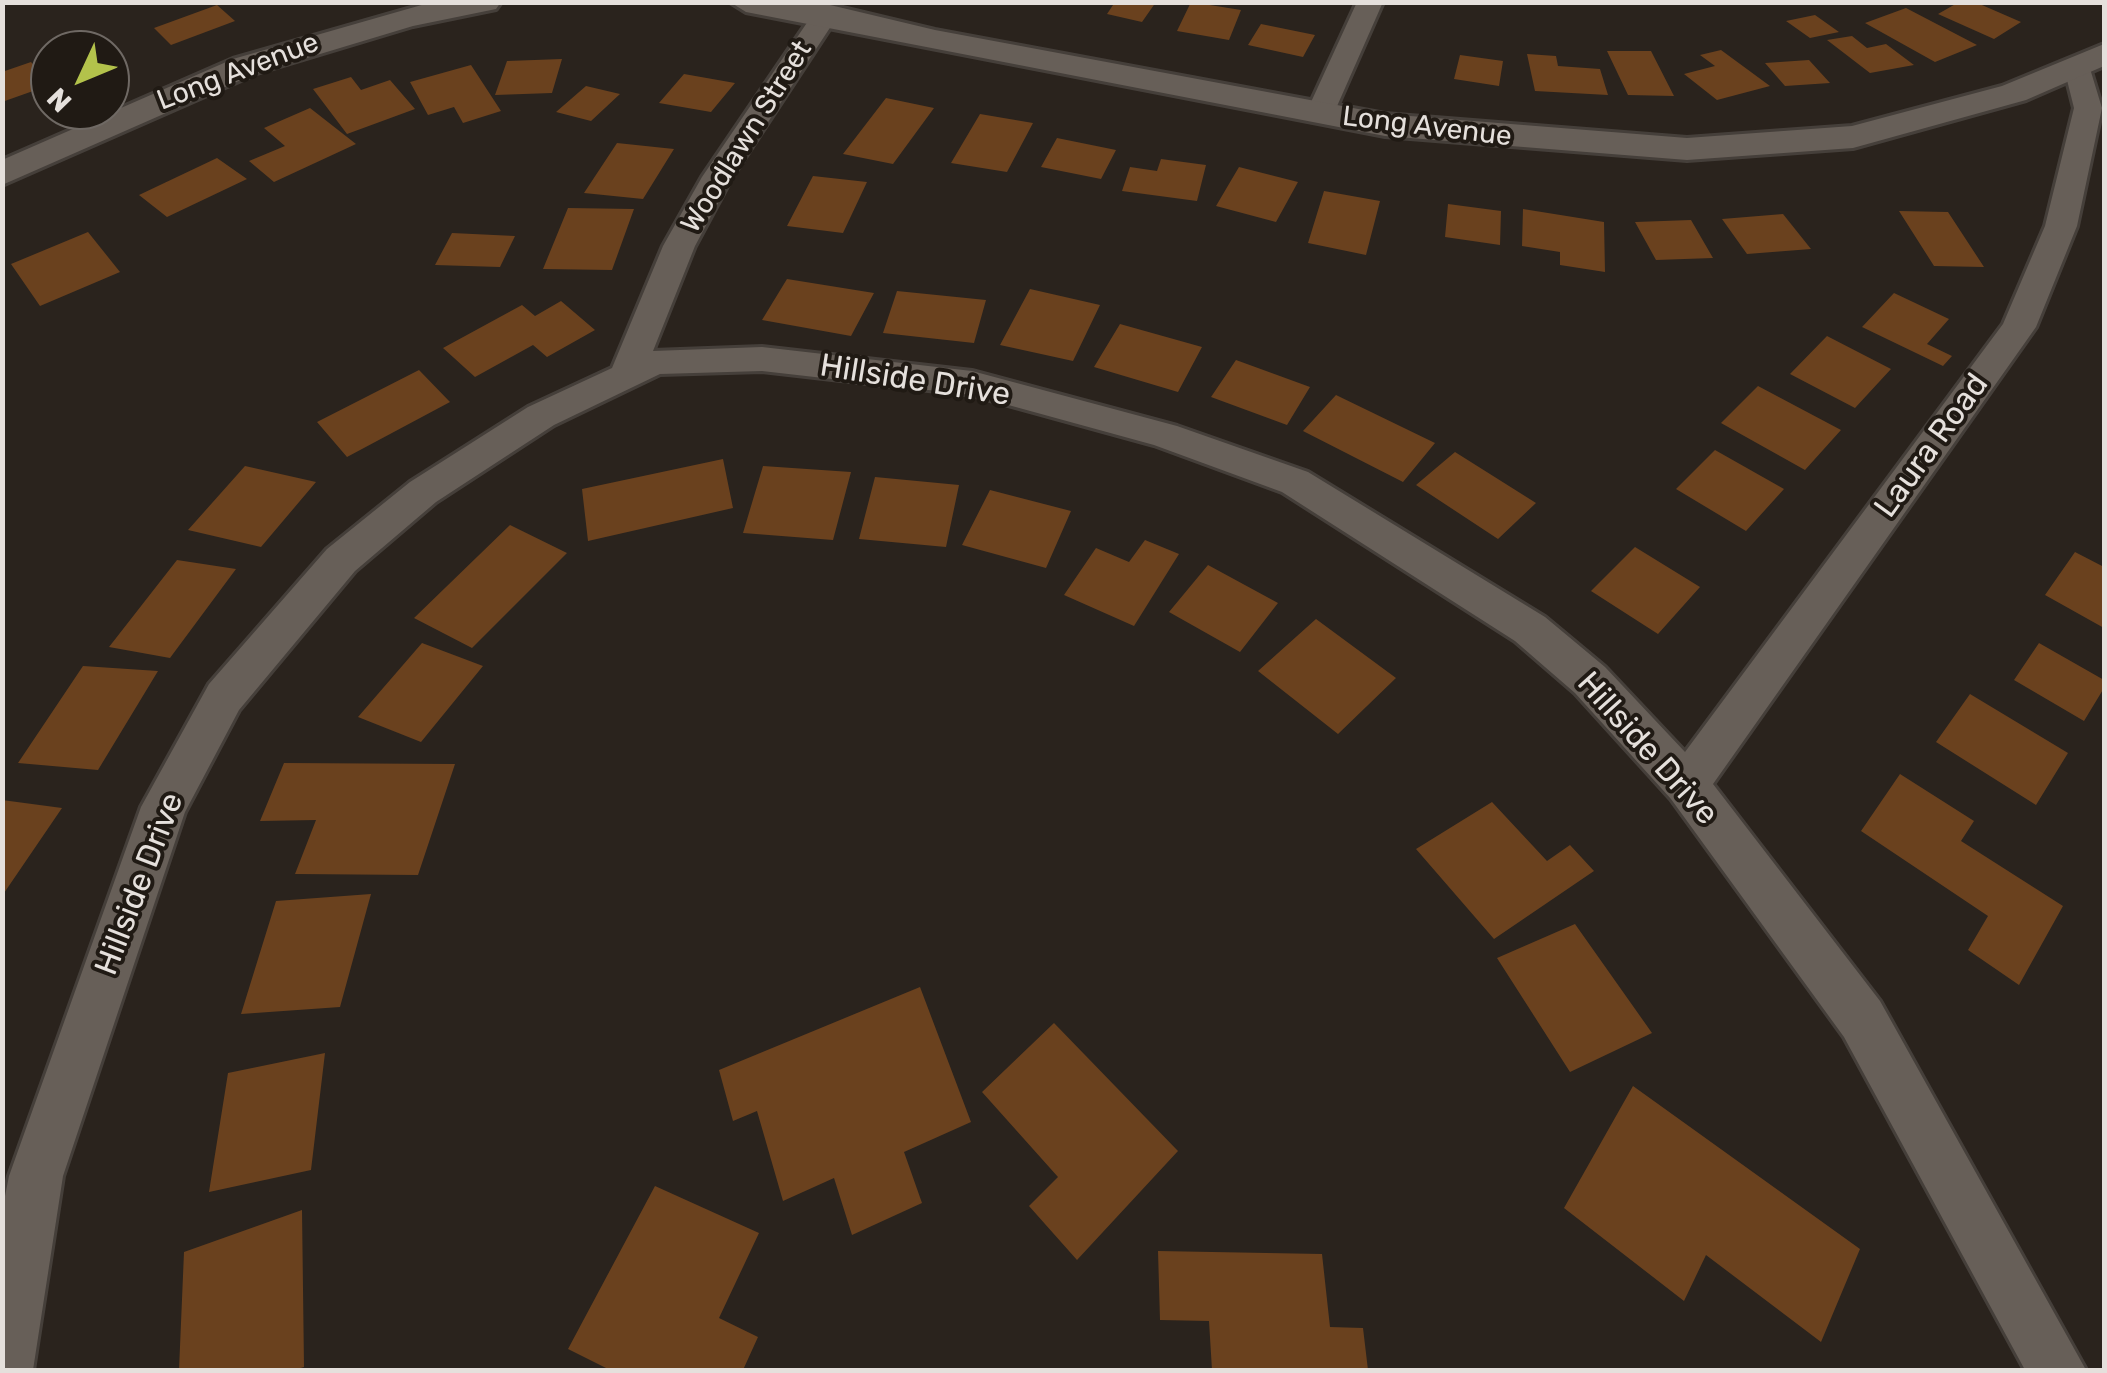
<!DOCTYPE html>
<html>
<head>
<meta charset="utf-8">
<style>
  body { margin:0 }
  #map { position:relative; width:2107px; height:1373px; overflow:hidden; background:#2a231d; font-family:Rubik,sans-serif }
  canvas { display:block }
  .frame { position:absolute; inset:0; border:5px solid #e5e0dc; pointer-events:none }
  .north { position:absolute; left:30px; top:30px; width:100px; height:100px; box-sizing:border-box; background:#201a14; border:2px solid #6f6964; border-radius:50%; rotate:226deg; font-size:28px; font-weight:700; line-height:40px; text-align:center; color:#e5e0dc }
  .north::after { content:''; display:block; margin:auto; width:35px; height:45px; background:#b3c24b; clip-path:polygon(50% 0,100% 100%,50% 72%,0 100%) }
</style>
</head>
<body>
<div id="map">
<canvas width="2107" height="1373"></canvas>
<div class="frame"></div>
<div class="north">N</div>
</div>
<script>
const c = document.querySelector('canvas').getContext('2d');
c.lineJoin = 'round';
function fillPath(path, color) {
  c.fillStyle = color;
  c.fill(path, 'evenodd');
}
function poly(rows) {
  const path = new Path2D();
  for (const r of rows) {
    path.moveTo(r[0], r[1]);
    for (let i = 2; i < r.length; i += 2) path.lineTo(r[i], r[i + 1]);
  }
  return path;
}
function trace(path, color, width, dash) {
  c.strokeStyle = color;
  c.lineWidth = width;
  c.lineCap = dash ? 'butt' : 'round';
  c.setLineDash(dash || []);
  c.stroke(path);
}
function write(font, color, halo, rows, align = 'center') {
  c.font = font + ' Rubik,sans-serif';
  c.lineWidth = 8;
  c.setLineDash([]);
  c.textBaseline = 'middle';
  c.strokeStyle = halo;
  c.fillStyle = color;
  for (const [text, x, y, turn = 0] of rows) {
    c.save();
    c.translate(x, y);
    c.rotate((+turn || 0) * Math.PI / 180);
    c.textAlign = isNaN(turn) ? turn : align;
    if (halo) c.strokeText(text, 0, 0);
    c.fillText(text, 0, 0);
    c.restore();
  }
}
fillPath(poly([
  [1115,2,1156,2,1142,22,1107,14],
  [1191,2,1241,10,1229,40,1177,31],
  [1959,2,1975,2,2021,22,1994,39,1938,14],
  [217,5,235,21,171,45,154,28],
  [1906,8,1977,45,1935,62,1865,23],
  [1815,15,1839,32,1810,38,1786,21],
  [1261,24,1315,35,1303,57,1248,45],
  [1852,36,1867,48,1886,44,1914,65,1870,73,1827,40],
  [1721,50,1770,86,1717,100,1684,74,1715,66,1700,55],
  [1607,51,1651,51,1674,96,1628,95],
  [1527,54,1556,56,1558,66,1600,69,1608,95,1535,91],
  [1460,55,1503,61,1499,86,1454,79],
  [562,59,552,93,495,95,507,61],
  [1809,60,1830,83,1785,86,1765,63],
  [31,62,50,85,2,102,2,72],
  [471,65,501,111,463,123,454,107,428,115,410,82],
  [684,74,735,83,711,112,659,103],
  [351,77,361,90,390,80,415,109,347,134,313,89],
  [586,86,620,94,591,121,556,112],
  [886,98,934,108,893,164,843,154],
  [310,108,356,144,274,182,249,161,285,146,264,128],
  [980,114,1033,123,1007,172,951,163],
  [1057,138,1116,150,1101,179,1041,167],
  [617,143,674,149,643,199,584,193],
  [217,158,247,179,167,217,139,195],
  [1161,159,1206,165,1197,201,1122,191,1130,167,1157,171],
  [1239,167,1298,182,1276,222,1216,206],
  [813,176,867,182,843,233,787,226],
  [1324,191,1380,201,1366,255,1308,243],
  [1448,204,1501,211,1500,245,1445,237],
  [568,208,634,209,612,270,543,269],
  [1523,209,1604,222,1605,272,1560,265,1560,252,1522,246],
  [1899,211,1948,212,1984,267,1934,266],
  [1783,214,1811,249,1747,254,1722,219],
  [1691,220,1713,258,1656,260,1635,222],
  [88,232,120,272,40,306,11,264],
  [452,233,515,236,500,267,435,265],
  [787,279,874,293,851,336,762,320],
  [1030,289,1100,305,1073,361,1000,345],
  [897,291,986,300,974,343,883,333],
  [1894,293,1949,319,1927,344,1952,356,1943,366,1862,327],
  [561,301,595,330,547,357,533,345,475,377,443,348,522,305,535,316],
  [1120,324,1202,347,1178,392,1094,367],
  [1827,336,1891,369,1855,408,1790,374],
  [1236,360,1310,387,1287,425,1211,397],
  [419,370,450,402,347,457,317,422],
  [1758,386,1841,430,1805,470,1721,423],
  [1336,395,1435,443,1403,482,1303,431],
  [1715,450,1784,489,1746,531,1676,489],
  [1455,452,1536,503,1498,539,1416,485],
  [723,459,733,508,588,541,582,489],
  [245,466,316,482,261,547,188,530],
  [763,466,851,472,833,540,743,533],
  [875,477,959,485,946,547,859,539],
  [990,490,1071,511,1046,568,962,545],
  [510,525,567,553,472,648,414,618],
  [1145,540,1179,554,1134,626,1064,595,1096,548,1129,562],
  [1635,547,1700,587,1658,634,1591,591],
  [2075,552,2104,567,2104,628,2045,595],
  [177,560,236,569,170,658,109,647],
  [1208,565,1278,603,1240,652,1169,612],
  [1316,619,1396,678,1338,734,1258,671],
  [422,643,483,666,421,742,358,717],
  [2039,643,2104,680,2104,688,2084,721,2014,680],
  [83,666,158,671,98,770,18,763],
  [1970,694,2068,753,2036,805,1936,742],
  [284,763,455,764,418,875,295,874,316,820,260,821],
  [1900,774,1974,821,1961,841,2063,906,2019,985,1968,950,1988,916,1861,831],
  [2,800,62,808,2,896],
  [1492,802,1547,861,1570,845,1594,871,1494,939,1416,849],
  [371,894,340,1007,241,1014,276,901],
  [1575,924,1652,1033,1570,1072,1497,958],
  [920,987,971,1122,904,1152,922,1203,852,1235,834,1178,783,1201,757,1111,733,1121,719,1070],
  [1054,1023,1178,1151,1077,1260,1029,1206,1058,1177,982,1092],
  [325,1053,311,1170,209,1192,228,1073],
  [1633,1086,1860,1249,1821,1342,1706,1255,1684,1301,1564,1208],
  [655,1186,759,1233,719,1318,758,1337,743,1370,610,1370,568,1349],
  [302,1210,304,1367,294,1370,179,1370,184,1252],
  [1158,1251,1322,1254,1330,1327,1363,1328,1368,1370,1212,1370,1209,1321,1160,1320]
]), '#6a411e');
const minor = poly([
  [1357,2,1383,2,1334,113,1320,122,1310,119,1306,113,1357,2],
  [826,6,839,14,732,177,695,246,653,351,762,347,972,371,1177,426,1308,472,1545,617,1605,667,1685,752,2003,324,2045,226,2074,108,2064,68,2078,60,2088,62,2102,108,2077,226,2036,327,1713,784,1880,1001,2086,1370,2025,1370,1844,1037,1671,799,1575,693,1515,641,1282,492,1154,445,972,395,762,371,660,374,554,425,436,502,355,571,239,710,185,812,63,1176,33,1370,2,1370,2,1211,9,1176,141,807,209,684,327,549,410,482,528,407,612,368,663,246,702,177,817,8,826,6]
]);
const tertiary = poly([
  [432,2,501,2,496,9,413,26,257,73,2,185,2,160,233,59,432,2],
  [730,2,826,4,935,30,1385,114,1687,138,1852,126,2002,86,2104,44,2104,66,2026,100,1853,148,1687,160,1385,136,746,12,730,2]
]);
trace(minor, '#453f3a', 6);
trace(tertiary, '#453f3a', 6);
fillPath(minor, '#675f58');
fillPath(tertiary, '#675f58');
write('28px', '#e5e0dc', '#201a14', [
  ["Long Avenue",238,72,-21],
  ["Long Avenue",1427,127,7],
  ["Woodlawn Street",747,137,-58]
]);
write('32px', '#e5e0dc', '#201a14', [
  ["Hillside Drive",915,381,9],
  ["Laura Road",1932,446,-54],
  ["Hillside Drive",1647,749,48],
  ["Hillside Drive",140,884,-69]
]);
</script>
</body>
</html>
